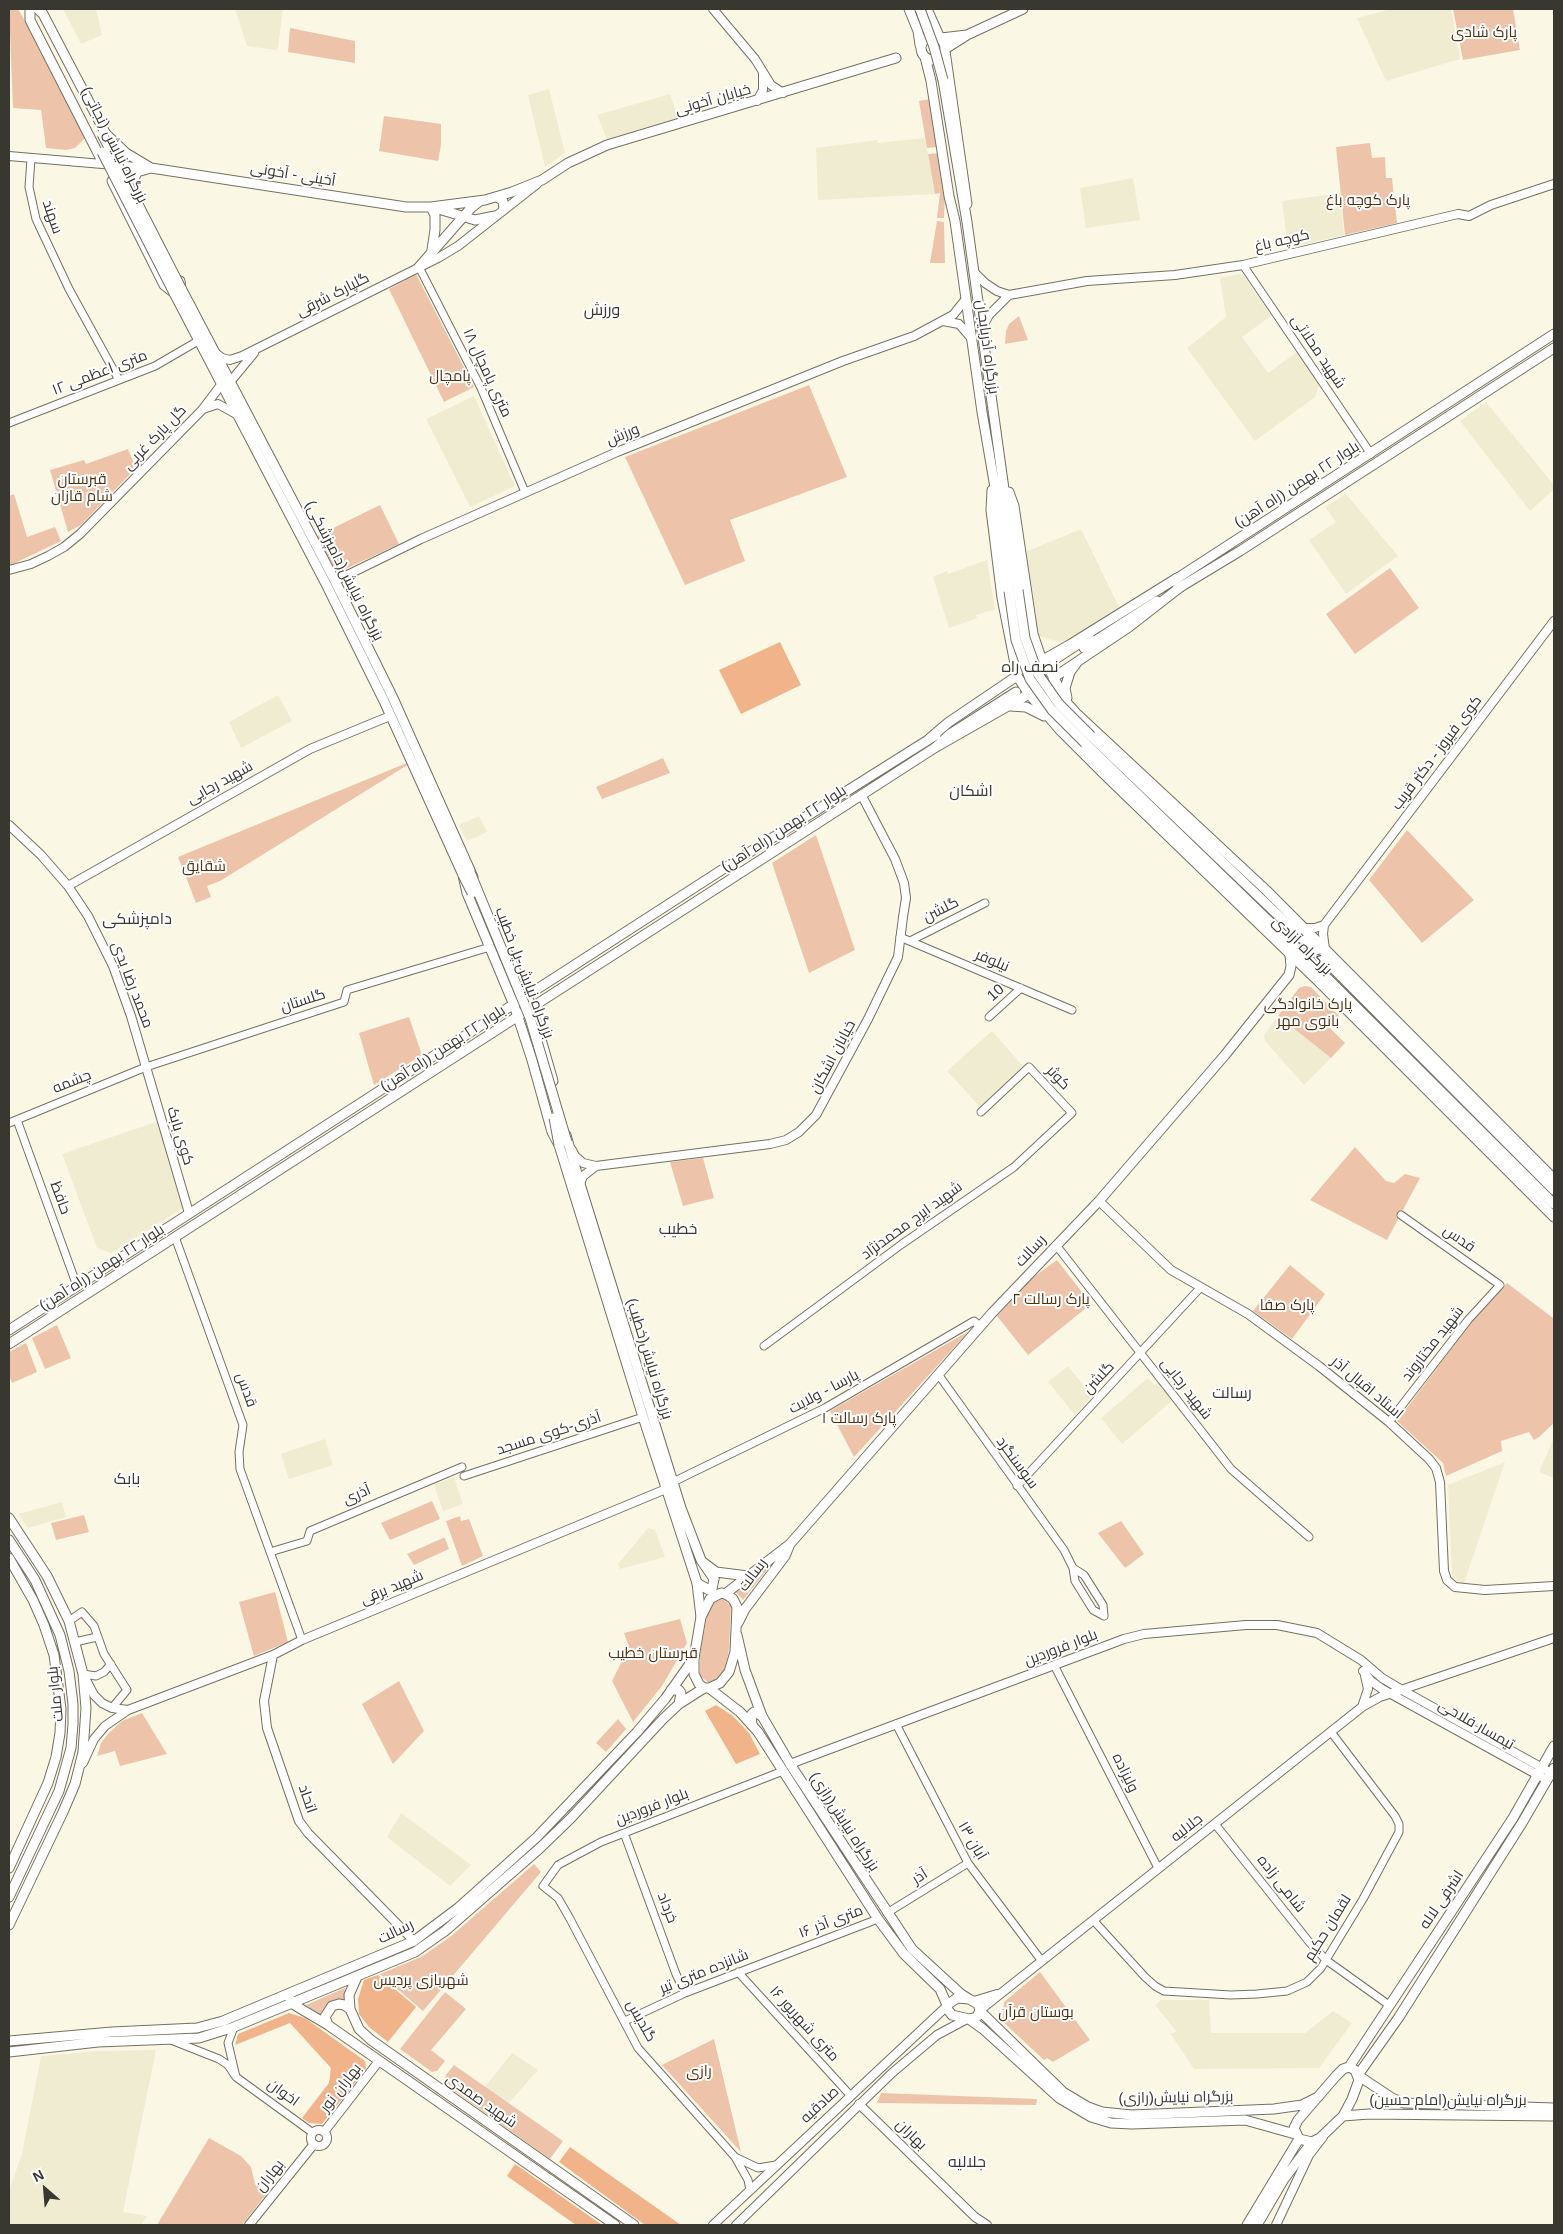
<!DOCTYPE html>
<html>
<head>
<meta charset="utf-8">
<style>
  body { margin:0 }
  #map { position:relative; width:1563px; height:2234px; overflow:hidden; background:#faf8e5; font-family:Arial,sans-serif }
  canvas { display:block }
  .frame { position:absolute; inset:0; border:10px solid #383730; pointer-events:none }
  .north { position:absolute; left:20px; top:2164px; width:50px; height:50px; -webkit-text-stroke:4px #fff; paint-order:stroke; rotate:333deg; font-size:14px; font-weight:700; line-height:20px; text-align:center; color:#383730 }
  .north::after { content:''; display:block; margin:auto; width:18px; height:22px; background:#383730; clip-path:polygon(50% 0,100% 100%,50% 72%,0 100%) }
</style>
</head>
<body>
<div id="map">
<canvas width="1563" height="2234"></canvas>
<div class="frame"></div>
<div class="north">N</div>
</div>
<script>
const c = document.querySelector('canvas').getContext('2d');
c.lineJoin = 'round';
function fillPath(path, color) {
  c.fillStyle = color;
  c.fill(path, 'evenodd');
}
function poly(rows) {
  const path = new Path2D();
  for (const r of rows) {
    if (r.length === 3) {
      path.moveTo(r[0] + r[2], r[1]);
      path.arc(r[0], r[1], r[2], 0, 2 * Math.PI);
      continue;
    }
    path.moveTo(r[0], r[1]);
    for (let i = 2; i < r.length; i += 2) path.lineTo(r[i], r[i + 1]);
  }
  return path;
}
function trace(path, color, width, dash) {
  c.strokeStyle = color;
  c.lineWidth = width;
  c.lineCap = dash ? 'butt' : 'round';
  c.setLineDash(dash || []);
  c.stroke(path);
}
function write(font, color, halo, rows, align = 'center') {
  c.font = font + ' Arial,Cairo,sans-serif';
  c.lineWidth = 4;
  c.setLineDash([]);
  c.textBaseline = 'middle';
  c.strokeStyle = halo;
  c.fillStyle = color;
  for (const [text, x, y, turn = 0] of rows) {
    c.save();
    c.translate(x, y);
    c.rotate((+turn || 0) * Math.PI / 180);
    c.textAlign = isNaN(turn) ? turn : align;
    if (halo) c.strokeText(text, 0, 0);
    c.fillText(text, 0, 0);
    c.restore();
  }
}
fillPath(poly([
  [63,9,96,9,102,35,81,44],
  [235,9,283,9,278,48,275,50,247,46],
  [1391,9,1451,9,1460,59,1386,81,1357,18],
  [549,89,565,153,545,167,528,95],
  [670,94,678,118,607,139,597,115],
  [925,138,935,194,818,200,816,148,877,140,877,143],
  [1133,178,1140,220,1086,228,1080,188],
  [1340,193,1344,235,1288,248,1282,201],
  [1239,274,1244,276,1271,316,1242,337,1268,373,1297,352,1319,385,1315,397,1255,441,1187,348,1226,317,1220,278],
  [474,396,515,486,470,507,426,419],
  [1486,402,1554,485,1554,489,1530,511,1460,421],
  [1346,494,1398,556,1346,594,1309,540,1336,522,1325,507],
  [1081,529,1119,607,1069,640,1058,642,1039,636,1023,553],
  [987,560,995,610,985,612,976,615,977,618,949,628,933,577,947,571,948,574],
  [278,695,292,721,241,748,229,722],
  [479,816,487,832,467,841,459,825],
  [1278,1016,1331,1058,1304,1085,1265,1041,1264,1035],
  [992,1031,1023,1066,980,1107,947,1071],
  [159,1121,183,1208,111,1253,97,1248,62,1154],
  [1068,1366,1092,1396,1075,1415,1048,1382],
  [1148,1378,1154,1385,1159,1382,1173,1400,1122,1444,1101,1418],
  [325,1439,333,1465,289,1479,281,1454],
  [1553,1440,1554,1441,1554,1478,1539,1472],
  [1505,1462,1464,1583,1458,1582,1452,1575,1448,1485],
  [454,1477,463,1504,443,1511,434,1485],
  [62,1502,66,1517,28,1528,18,1514],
  [648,1528,655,1530,665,1557,620,1569,618,1564],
  [401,1813,471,1865,450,1886,387,1837],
  [1161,2000,1209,2000,1211,2033,1305,2033,1333,2011,1352,2023,1319,2068,1194,2069,1170,2033,1177,2032,1155,2005],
  [156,2050,123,2212,147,2216,141,2225,9,2225,9,2190,22,2154,41,2056,97,2051],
  [512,2053,538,2070,507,2105,484,2088]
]), '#efecd2');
fillPath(poly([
  [9,9,18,9,55,72,86,137,75,148,66,150,46,148,41,110,13,108],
  [1453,9,1513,9,1520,50,1463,60],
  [290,28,355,41,355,63,288,52],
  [931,99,938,147,927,148,919,101],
  [384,116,441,124,441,145,438,161,379,151],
  [1370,143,1372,158,1385,157,1386,178,1392,178,1397,223,1345,235,1336,147],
  [940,153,945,194,944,218,937,218,940,193,935,194,928,154],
  [937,221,944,222,945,263,930,263],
  [416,274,474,387,444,402,389,289],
  [1019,316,1028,340,1005,344,1006,331,1009,324],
  [809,385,847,477,730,520,745,561,685,585,625,457],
  [128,449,136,468,81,525,68,532,50,470,84,460,86,464],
  [14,494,27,537,55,527,61,541,9,566,9,496],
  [380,505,399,544,337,573,317,536],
  [1390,568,1419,608,1355,654,1326,614],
  [419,758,220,881,207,886,211,897,196,903,178,857],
  [663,758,670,773,602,799,596,787],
  [1407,830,1474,900,1422,943,1369,880],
  [816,835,855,950,809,973,772,863],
  [1305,986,1311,987,1340,1017,1330,1028,1345,1043,1331,1058,1278,1016,1299,988],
  [409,1017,422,1055,374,1085,359,1033],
  [1355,1147,1386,1181,1394,1183,1405,1174,1420,1178,1387,1240,1310,1200],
  [703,1158,714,1198,683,1206,670,1162],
  [1057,1260,1091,1304,1028,1355,997,1316,1032,1278],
  [1290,1265,1325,1294,1292,1339,1253,1311],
  [1507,1283,1553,1318,1554,1317,1554,1423,1539,1437,1534,1440,1529,1432,1501,1441,1502,1451,1446,1476,1443,1463,1397,1421,1470,1324],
  [57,1325,71,1358,45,1369,32,1338],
  [969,1331,854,1457,830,1411],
  [26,1343,37,1372,12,1383,9,1376,9,1352],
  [432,1501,440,1519,390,1540,381,1523],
  [84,1515,89,1532,56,1540,51,1523],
  [460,1516,461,1521,469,1519,483,1556,462,1566,446,1521],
  [1121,1521,1144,1554,1125,1568,1098,1533],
  [443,1538,445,1538,449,1549,414,1565,407,1554],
  [774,1561,743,1600,734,1590],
  [275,1592,288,1642,254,1656,239,1602],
  [718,1598,723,1598,731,1606,729,1649,726,1666,721,1676,709,1683,700,1676,700,1655,707,1616,711,1604],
  [680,1619,687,1643,662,1686,633,1722,612,1681,629,1647,624,1633],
  [399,1681,424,1731,393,1764,362,1704],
  [142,1713,167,1754,120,1766,115,1751,97,1756,101,1743,108,1734,122,1721],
  [618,1719,626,1729,606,1752,596,1743],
  [534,1864,541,1872,423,2011,380,1974,421,1957,450,1937],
  [1040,1972,1090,2040,1053,2062,1047,2058,1044,2060,1002,2021,1004,2002],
  [345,1988,344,2001,327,2005,321,2015,306,2005],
  [445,1992,466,2009,431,2050,445,2061,437,2071,432,2072,400,2049],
  [714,2039,741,2152,662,2065],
  [454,2065,563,2141,550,2159,443,2083,446,2075],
  [881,2093,1037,2099,1036,2105,877,2103],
  [209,2138,241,2156,251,2167,255,2184,268,2192,242,2225,157,2225]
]), '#edc4a9');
fillPath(poly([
  [780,642,801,685,741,714,719,670],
  [716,1705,733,1716,749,1733,760,1754,736,1764,705,1711],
  [378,1975,416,2007,388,2042,369,2027,359,2014,358,1999,364,1980],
  [289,2013,305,2018,365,2061,366,2069,322,2124,309,2123,302,2118,329,2083,331,2068,290,2023,235,2045,238,2034],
  [570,2147,681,2225,645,2225,559,2162],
  [515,2164,602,2225,576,2225,507,2176]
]), '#f1b389');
trace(poly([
  [1016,692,1058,665]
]), '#d3d1c1', 9, [9, 4.5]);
const tertiary = poly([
  [31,159,29,187,36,219,69,289,119,380],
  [1243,265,1371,454],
  [419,267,481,388,525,492],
  [9,423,155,366,198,341],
  [900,937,1072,1010],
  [910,941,985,903],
  [989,1017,1021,988],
  [17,1120,77,1286],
  [9,1123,146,1067,344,1002,347,990,490,947],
  [175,1237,243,1425,239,1452,240,1469,302,1640],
  [1056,1245,1231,1469,1309,1537],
  [764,1346,902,1244,1014,1167,1072,1113,1029,1067,981,1112],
  [938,1374,1064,1550,1073,1568,1075,1581,1093,1610,1104,1616],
  [1389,1422,1468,1320,1500,1285,1401,1215],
  [464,1476,643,1417],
  [673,1482,825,1408,974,1321,980,1326],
  [1017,1486,1200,1288],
  [270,1552,307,1541,310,1531,462,1467],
  [1073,1568,1084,1575,1103,1605,1104,1616],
  [69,1621,82,1612,94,1626,104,1654,127,1690,112,1708],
  [75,1642,97,1637],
  [1054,1665,1158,1868],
  [83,1674,96,1676,104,1672,111,1664],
  [896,1724,968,1863,1041,1960],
  [1215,1824,1310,1943,1326,1960,1389,2005],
  [624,1833,676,1974,685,1993],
  [887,1913,968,1863],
  [1094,1921,1145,1977,1155,1986,1164,1991,1231,1995,1257,1994,1287,1991,1307,1982,1321,1968,1363,1899,1399,1832,1399,1824,1395,1816,1331,1732],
  [738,1972,850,2095],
  [625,2021,685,1993,878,1919],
  [171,2040,219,2059,228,2065,236,2077,228,2043,234,2027],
  [236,2077,313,2133],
  [735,2157,758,2168,776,2165],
  [750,2190,748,2180,735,2157,638,2048,569,1917,558,1898,543,1886,558,1865,601,1842,783,1771]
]);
const secondary = poly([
  [713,9,755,59,763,72],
  [757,101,763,90,763,72,771,85,783,93],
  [9,156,149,168],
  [974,272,985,283,997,291,1009,295,989,315,982,328],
  [1009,295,1087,281,1175,275,1243,265,1458,214,1469,216,1491,205,1554,184],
  [943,321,959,324,972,339],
  [214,352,222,358,230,360,242,356,438,258,458,246,537,184],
  [230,382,254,353],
  [203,409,218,404,236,414],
  [9,570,31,564,48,556,64,547,80,534,202,410,221,385],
  [335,581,421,539,617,452,843,361,914,336,953,315,966,299],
  [9,825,41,855,68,886,88,916,113,966,131,1016,189,1213],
  [68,886,310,749,390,716],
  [1303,928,1315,928,1324,925],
  [1325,949,1323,934,1324,925,1554,621],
  [572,1150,575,1156,583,1163,596,1166],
  [580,1184,583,1176,596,1166,770,1144,786,1140,799,1132,816,1115,868,1019,898,957,903,917,906,898,904,883,895,859,862,796],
  [1099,1201,1171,1270,1248,1314,1319,1366,1389,1422,1429,1459,1436,1468,1440,1482,1444,1571,1447,1580,1455,1587,1485,1590,1554,1586],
  [273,1655,264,1701,267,1728,299,1821,308,1833,414,1941],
  [1363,1671,1371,1681,1382,1689,1547,1780],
  [1362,1707,1368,1689,1365,1676],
  [128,1710,273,1655,302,1640,666,1489],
  [83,1763,94,1739,105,1726,128,1710,112,1708,102,1703,94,1695,84,1676],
  [790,1764,1124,1639,1144,1634,1246,1625,1277,1625,1317,1633,1361,1660,1382,1678,1402,1690,1546,1770],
  [974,2001,997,1994],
  [980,2010,1362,1707,1380,1697,1554,1638],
  [859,2104,975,2217,987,2225],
  [319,2138,8],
  [324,2132,379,2061],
  [249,2225,314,2144],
  [713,2225,947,2006],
  [736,2225,892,2073,937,2035,967,2019],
  [1276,2225,1309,2155,1323,2137]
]);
const primary = poly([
  [967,35,1023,9],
  [941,38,967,35,945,49],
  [106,134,126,153,151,168],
  [132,184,137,172,151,168,406,207,431,207,485,200,512,192,542,180,568,163,607,145,896,58],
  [497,197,503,201,504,209],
  [432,207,475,220,495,216],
  [431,256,435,230,435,215,431,207],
  [419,267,471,208,480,201],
  [1173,581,1554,334],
  [1177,589,1240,551,1554,348],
  [1084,648,1157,601],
  [1054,660,1089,637],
  [9,1330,734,862,936,735],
  [9,1344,936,747,950,734,1016,692],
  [704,1563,716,1572,748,1576],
  [697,1583,701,1617],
  [697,1583,709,1590,712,1589,714,1579],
  [725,1594,790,1544],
  [738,1623,745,1609,785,1556,790,1544,992,1313,1099,1201,1225,1055,1289,975,1291,966,1290,955],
  [671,1690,679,1690,681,1693,679,1704],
  [752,1725,751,1715,754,1712,762,1716],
  [357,1977,349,1995,350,2009,359,2029,371,2040,634,2225],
  [290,1999,291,2003,328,2025,615,2225],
  [328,2025,325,2017,332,2006,339,2004,344,2005,350,2009],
  [9,2041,112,2032,197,2028,223,2021,414,1941,458,1908,537,1837,637,1732,665,1699,694,1658],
  [9,2052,98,2042,199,2038,234,2027,415,1952,445,1931,540,1848,571,1818,663,1719,679,1704,704,1688],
  [1349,2067,1513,1818,1554,1746],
  [1358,2075,1399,2017,1522,1823,1554,1768],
  [1247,2225,1299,2139],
  [1257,2225,1284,2179,1312,2142]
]);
const trunk = poly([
  [38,9,43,14,109,140],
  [909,9,918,31,920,45],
  [927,9,940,38],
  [30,11,30,20,103,163],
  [933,48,12],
  [945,51,967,204],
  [925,57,931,81,949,196,955,221,982,412,997,499,1009,591],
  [943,80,967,222,1018,590],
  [112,181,164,285,174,293,326,584,384,701,463,875,467,893,514,1005,532,1060,552,1132,559,1145,643,1417,697,1583],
  [180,281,181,288,335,581,393,698,473,877],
  [992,490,991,510,1002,598,1017,674],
  [1009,492,1014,506,1033,634,1041,658],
  [1031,654,1043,660,1054,678,1055,686,1053,692,1048,698,1042,700,1036,699,1029,694,1017,676,1019,660,1024,656,1031,654],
  [1043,660,1071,644,1177,578],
  [1053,678,1129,627,1183,585],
  [1054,678,1067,703,1076,713,1266,890,1554,1179],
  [1030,695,1059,729,1104,774,1318,981,1554,1217],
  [1067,698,1065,688,1070,672,1076,664],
  [1010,706,1026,707,1044,716],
  [1091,736,1331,966,1554,1190],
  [930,738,949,722,1017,676],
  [1085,743,1307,958,1554,1204],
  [936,747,1029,694],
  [508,954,532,1008,553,1081],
  [566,1135,580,1184,681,1508,701,1560,714,1579],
  [9,1518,47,1576,69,1621,83,1674,86,1708,83,1752,75,1784,63,1812,9,1925],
  [9,1540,35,1580,60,1635,69,1671,73,1704,73,1724,71,1748,59,1791,9,1897],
  [9,1558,33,1600,44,1625,54,1655,61,1709,60,1733,56,1757,48,1783,9,1868],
  [721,1593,726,1594,733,1599,737,1607,735,1652,729,1672,720,1683,709,1688,704,1688,699,1684,694,1674,694,1658,701,1617,710,1599,721,1593],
  [737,1635,745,1670,762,1716,790,1764,912,1949,961,1994,969,1999],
  [709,1688,740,1712,758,1732,878,1919,904,1954,940,1989,947,2005],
  [957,1998,969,1999,978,2004,980,2010,977,2017,969,2019,952,2015,948,2010,947,2005,957,1998],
  [980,2011,1063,2092,1088,2107,1102,2112,1132,2115,1274,2109,1302,2105,1318,2097],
  [969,2019,983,2029,1059,2098,1091,2117,1111,2123,1132,2124,1245,2120,1295,2134],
  [1349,2067,1355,2070,1359,2080,1352,2099,1343,2116,1320,2138,1312,2142,1299,2139,1294,2128,1298,2120,1336,2076,1343,2069,1349,2067],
  [1359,2076,1392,2098,1404,2103,1554,2108],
  [1343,2116,1369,2114,1554,2116]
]);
trace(tertiary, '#747162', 9);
trace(secondary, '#747162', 10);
trace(primary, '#747162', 11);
trace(trunk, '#747162', 11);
trace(tertiary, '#fff', 7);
trace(secondary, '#fff', 8);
trace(primary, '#fff', 9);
trace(trunk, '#fff', 9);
const trunkBridge = poly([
  [920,9,934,47,943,80],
  [102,134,181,288],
  [102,152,174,293],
  [1018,590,1025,638,1038,674,1059,704,1091,736],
  [1009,591,1016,640,1030,679,1052,710,1085,743],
  [470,872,530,1018,567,1142],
  [463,875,472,893],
  [554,1118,559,1145]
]);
trace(trunkBridge, '#747162', 11, []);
trace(trunkBridge, '#fff', 9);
write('15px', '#542d0d', '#fff', [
  ["پارک شادی",1484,33],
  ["پارک کوچه باغ",1368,201],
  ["پامچال",450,377],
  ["قبرستان",82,480],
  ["شام قازان",82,497],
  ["شقایق",204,867],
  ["پارک خانوادگی",1308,1005],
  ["بانوی مهر",1308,1022],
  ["پارک رسالت ۲",1051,1300],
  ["پارک صفا",1287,1306],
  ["پارک رسالت ۱",859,1419],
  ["قبرستان خطیب",653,1654],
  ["شهربازی پردیس",421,1981],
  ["بوستان قرآن",1036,2013],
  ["رازی",699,2072]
]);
write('15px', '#383730', '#fff', [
  ["خیابان آخونی",713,100,-16],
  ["بزرگراه نیایش (نجاتی)",114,145,63],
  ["آخینی - آخونی",293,175,9],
  ["سهند",52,217,71],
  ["کوچه باغ",1282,241,-13],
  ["گلپارک شرقی",333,295,-27],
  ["بزرگراه آذربایجان",987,347,82],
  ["شهید محلاتی",1318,352,56],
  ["۱۲ متری اعظمی",100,373,-21],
  ["۱۸ متری پامچال",487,373,65],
  ["ورزش",623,435,-22],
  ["گل پارک غربی",155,438,-46],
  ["بلوار ۲۲ بهمن (راه آهن)",1297,485,-33],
  ["بزرگراه نیایش(دامپزشکی)",344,571,63],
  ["کوی فیروز - دکتر قریب",1437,753,-53],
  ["شهید رجایی",220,783,-29],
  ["بلوار ۲۲ بهمن (راه آهن)",784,829,-33],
  ["گلشن",941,910,-27],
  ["بزرگراه آزادی",1302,946,44],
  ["نیلوفر",992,961,23],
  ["بزرگراه نیایش-پل خطیب",524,973,69],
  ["محمد رضا یدی",132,985,69],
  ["10",996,993,-42],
  ["گلستان",303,1001,-18],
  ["بلوار ۲۲ بهمن (راه آهن)",443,1049,-33],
  ["خیابان اشکان",833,1057,-62],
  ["کوثر",1058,1078,46],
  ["چشمه",72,1082,-22],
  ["کوی بابک",180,1136,73],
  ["حافظ",60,1198,70],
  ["شهید ایرج محمدنژاد",912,1221,-36],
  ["قدس",1459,1239,35],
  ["رسالت",1031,1251,-47],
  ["بلوار ۲۲ بهمن (راه آهن)",102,1268,-33],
  ["شهید مختاروند",1433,1344,-52],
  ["بزرگراه نیایش(خطیب)",649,1359,73],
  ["گلشن",1099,1378,-47],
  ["استاد اقبال آذر",1367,1388,40],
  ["شهید رجایی",1186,1389,52],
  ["قدس",246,1390,70],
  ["پارسا - ولایت",824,1392,-28],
  ["آذری-کوی مسجد",549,1434,-18],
  ["سوسنگرد",1017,1463,54],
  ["آذری",357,1495,-23],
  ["رسالت",753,1575,-53],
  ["شهید برقی",392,1588,-23],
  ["بلوار فروردین",1061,1648,-21],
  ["بلوار ملت",56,1694,-96],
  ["تیمسار فلاحی",1476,1725,30],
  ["ولیزاده",1125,1773,64],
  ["اتحاد",307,1799,71],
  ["بلوار فروردین",652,1807,-21],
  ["بزرگراه نیایش(رازی)",844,1822,57],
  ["جلالیه",1187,1828,-38],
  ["۱۳ آبان",972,1841,60],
  ["آذر",920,1877,-32],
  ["شامی زاده",1281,1884,52],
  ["اشرفی لاله",1442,1900,-56],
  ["خرداد",667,1908,69],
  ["۱۶ متری آذر",831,1922,-21],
  ["لقمان حکیم",1328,1928,-58],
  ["رسالت",396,1932,-26],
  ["شانزده متری تیر",704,1972,-22],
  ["گلدیس",641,2021,61],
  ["۱۶ متری شهریور",804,2024,48],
  ["بهاران نور",341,2088,-52],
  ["اخوان",283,2093,36],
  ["بزرگراه نیایش(رازی)",1176,2098,-1],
  ["شهید صمدی",481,2101,35],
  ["بزرگراه نیایش(امام حسین)",1448,2101],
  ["صادقیه",820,2105,-43],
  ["بهاران",911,2135,44],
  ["بهاران",270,2176,-52]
]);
write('16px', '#383730', '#fff', [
  ["ورزش",602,311],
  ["نصف راه",1030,668],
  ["اشکان",971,792],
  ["دامپزشکی",137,920],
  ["خطیب",678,1230],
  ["رسالت",1232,1394],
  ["بابک",127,1480],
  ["جلالیه",967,2163]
]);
</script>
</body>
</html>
